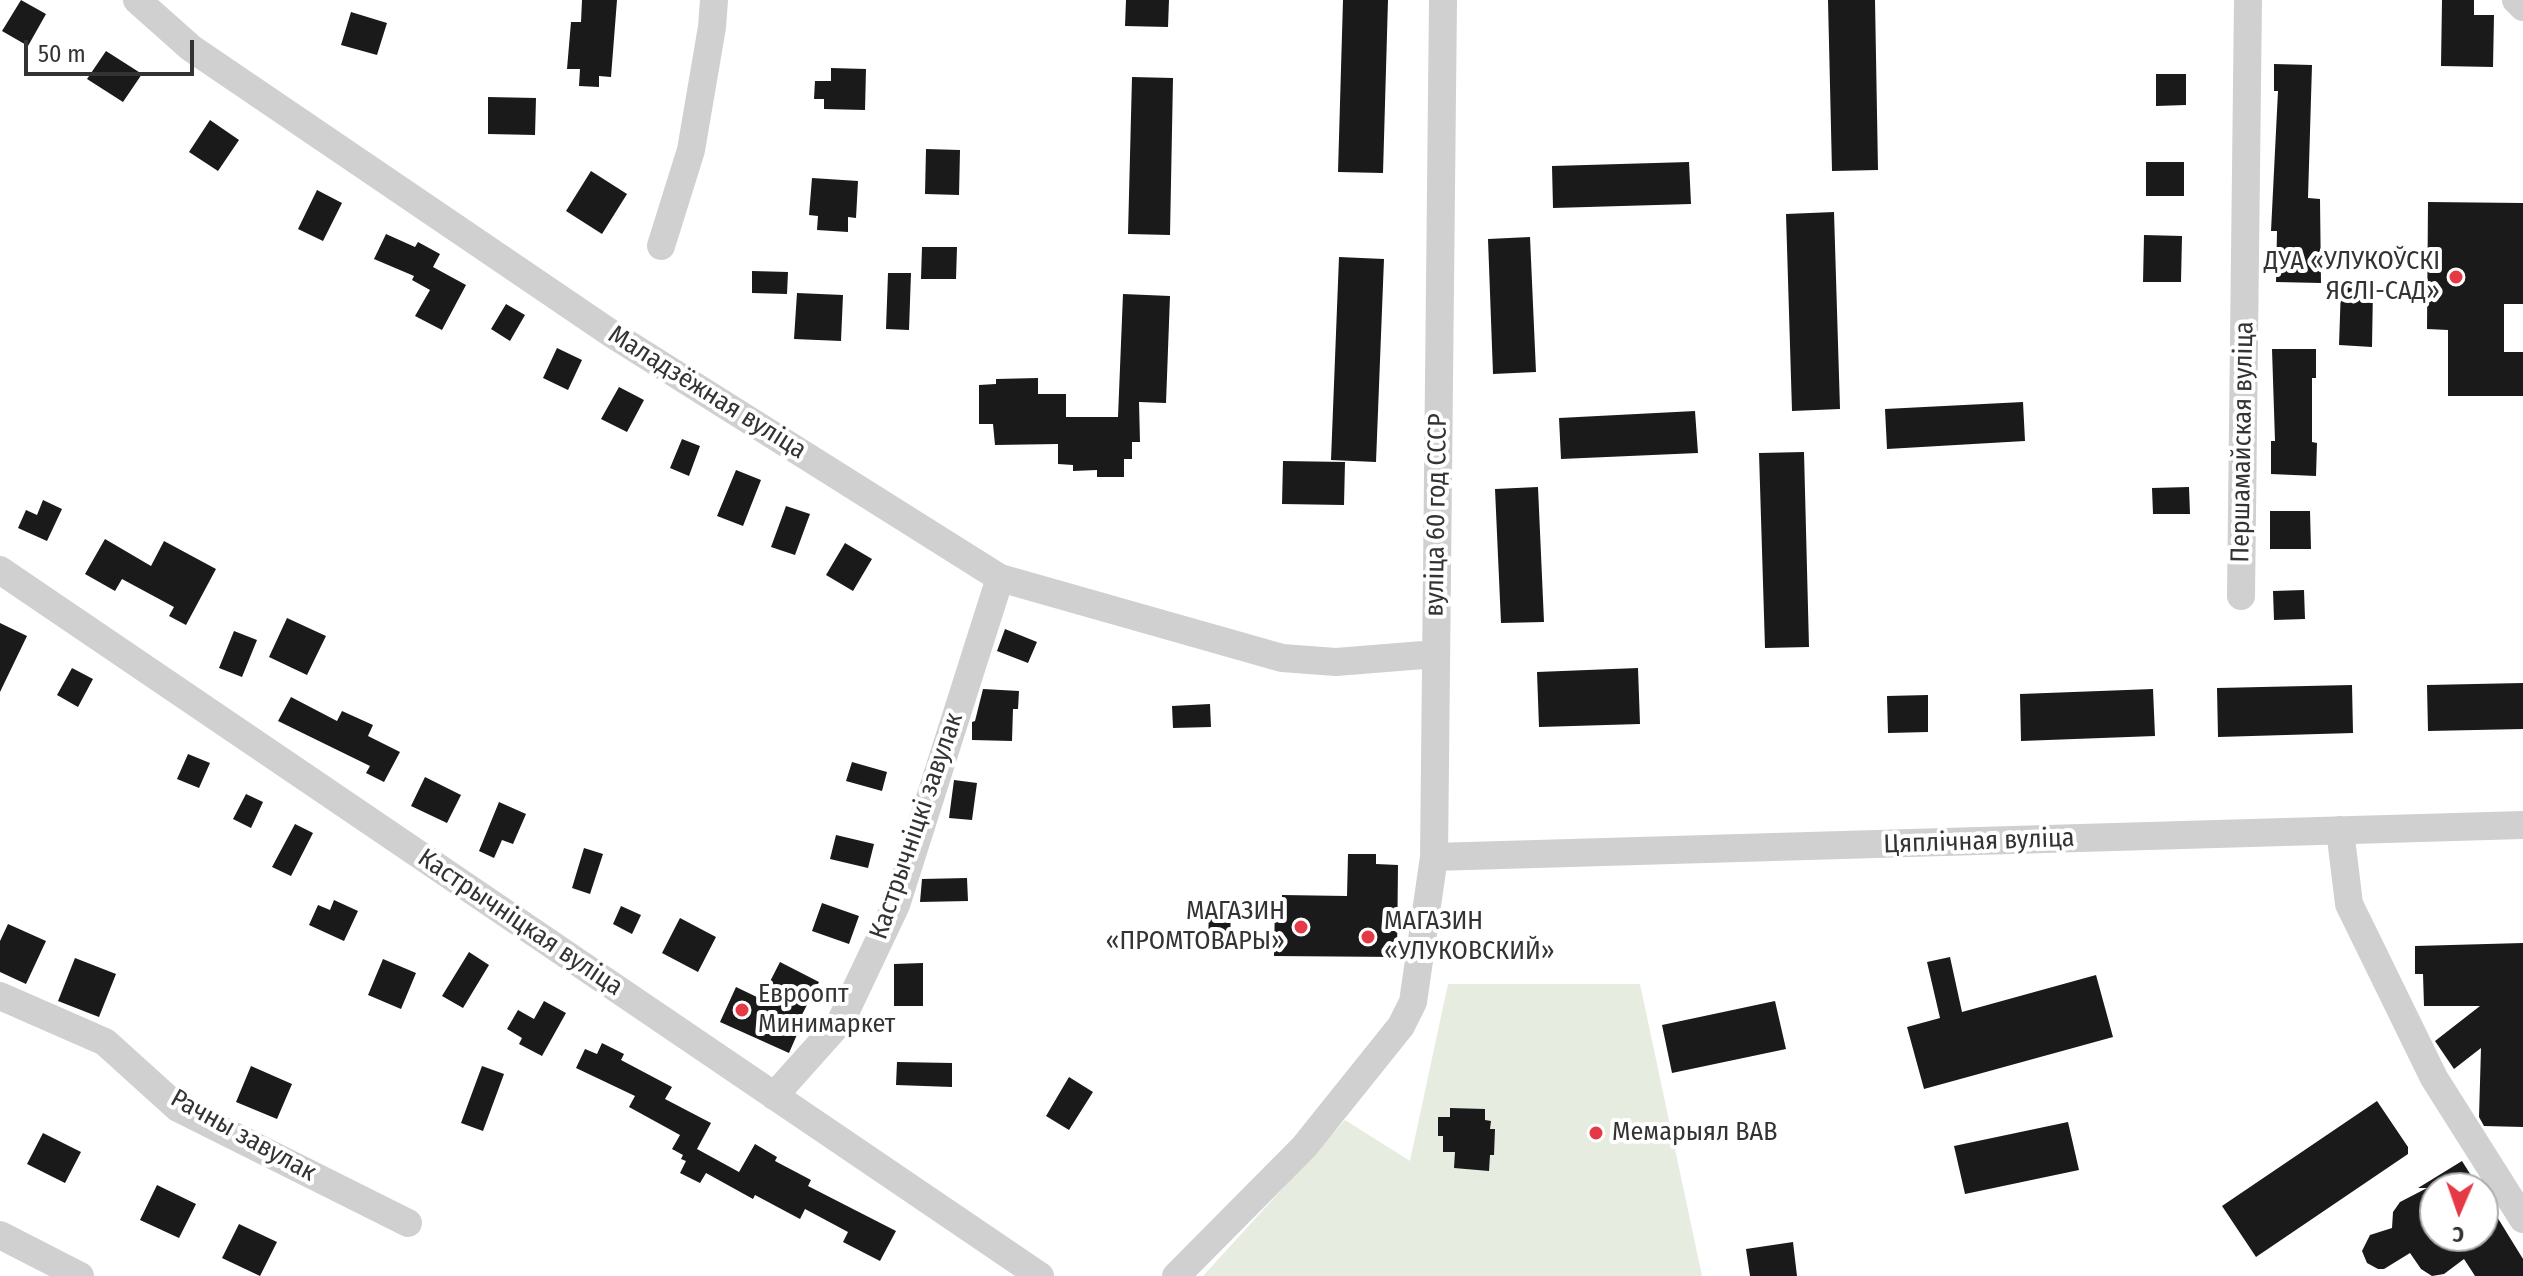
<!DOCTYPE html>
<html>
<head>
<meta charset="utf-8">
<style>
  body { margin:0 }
  #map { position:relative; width:2523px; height:1276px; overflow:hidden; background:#fff; font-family:"Fira Sans Condensed",sans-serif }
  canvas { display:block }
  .north { position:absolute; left:2419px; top:1172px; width:80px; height:80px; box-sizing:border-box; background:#fff; border:2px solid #adadad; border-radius:50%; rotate:182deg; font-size:22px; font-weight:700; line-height:32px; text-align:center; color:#333 }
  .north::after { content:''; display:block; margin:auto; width:28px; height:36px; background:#e63946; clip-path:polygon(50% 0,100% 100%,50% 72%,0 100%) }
  .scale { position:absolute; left:24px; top:40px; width:170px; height:36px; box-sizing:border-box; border:4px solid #333; border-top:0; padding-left:10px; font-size:24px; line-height:28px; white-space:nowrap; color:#333; -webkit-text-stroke:6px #fff; paint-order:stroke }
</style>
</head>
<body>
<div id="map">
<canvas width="2523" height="1276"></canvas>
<div class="north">С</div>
<div class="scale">50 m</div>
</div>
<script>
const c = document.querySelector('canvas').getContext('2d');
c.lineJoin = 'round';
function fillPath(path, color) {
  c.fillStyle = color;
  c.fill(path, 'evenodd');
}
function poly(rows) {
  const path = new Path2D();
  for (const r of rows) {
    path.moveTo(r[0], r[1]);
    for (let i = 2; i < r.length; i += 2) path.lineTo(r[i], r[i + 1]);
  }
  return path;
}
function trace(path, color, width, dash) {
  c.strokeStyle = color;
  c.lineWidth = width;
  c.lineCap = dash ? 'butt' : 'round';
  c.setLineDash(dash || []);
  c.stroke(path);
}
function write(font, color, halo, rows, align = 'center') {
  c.font = font + ' "Fira Sans Condensed",sans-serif';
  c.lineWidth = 8;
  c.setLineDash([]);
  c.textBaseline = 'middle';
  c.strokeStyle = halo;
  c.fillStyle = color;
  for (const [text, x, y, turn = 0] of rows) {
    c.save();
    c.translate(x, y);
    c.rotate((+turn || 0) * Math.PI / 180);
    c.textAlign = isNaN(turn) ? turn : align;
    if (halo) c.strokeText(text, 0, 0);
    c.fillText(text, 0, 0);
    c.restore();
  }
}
fillPath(poly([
  [1448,984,1640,984,1702,1276,1203,1276,1345,1120,1410,1161]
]), '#e6ecdf');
fillPath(poly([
  [21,0,46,14,28,46,2,31],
  [582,0,617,0,611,77,599,76,599,87,579,86,580,69,567,69,571,22,581,22],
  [1126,0,1169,0,1168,27,1125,26],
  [1343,0,1388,0,1383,173,1338,172],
  [1828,0,1875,0,1878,170,1832,171],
  [2442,0,2474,0,2474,15,2494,15,2493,67,2441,66],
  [351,12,387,23,377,55,341,45],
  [106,51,142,74,123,102,87,79],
  [2274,64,2312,65,2308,198,2320,199,2321,283,2276,282,2277,231,2271,231,2278,91,2274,91],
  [831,68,866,69,865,110,824,109,824,99,814,99,815,81,831,81],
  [2156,74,2186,74,2186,105,2156,106],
  [1132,77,1173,78,1170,235,1128,234],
  [488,97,536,98,535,135,488,134],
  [210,120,239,140,218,171,189,152],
  [926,149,960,150,959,195,925,194],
  [1689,162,1691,204,1553,208,1552,166],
  [2146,162,2184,162,2184,196,2146,196],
  [591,171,627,194,602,234,566,211],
  [812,178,858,181,856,218,848,217,848,232,817,230,818,216,809,215],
  [317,190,342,203,323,241,298,229],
  [2428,202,2523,203,2523,304,2504,304,2504,352,2523,352,2523,396,2448,396,2448,330,2427,329],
  [1834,212,1840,409,1792,411,1786,214],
  [386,234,415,247,418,242,440,254,433,267,466,285,442,330,415,316,430,290,412,280,414,276,374,259],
  [2144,235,2182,236,2181,282,2143,282],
  [1530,237,1536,372,1493,374,1488,239],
  [922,247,957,247,956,279,921,279],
  [1339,257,1384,259,1376,462,1331,460],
  [752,271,788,272,787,294,752,293],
  [888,273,911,273,909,330,886,329],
  [2341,287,2373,288,2372,347,2339,345],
  [797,293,843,295,841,341,794,339],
  [1123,294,1170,296,1166,403,1139,402,1140,442,1132,442,1132,459,1124,459,1124,477,1097,477,1097,470,1073,471,1073,465,1058,464,1058,444,995,445,993,424,979,424,979,385,996,384,996,379,1038,378,1038,394,1066,394,1066,417,1118,417],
  [506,304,525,315,510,341,491,329],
  [557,348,582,360,568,390,543,378],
  [2272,349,2316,349,2316,378,2312,378,2312,442,2317,443,2316,476,2271,474,2271,441,2275,441],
  [619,387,644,400,627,432,601,419],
  [2023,402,2025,441,1887,449,1885,409],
  [1695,411,1698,453,1561,459,1559,418],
  [682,439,700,446,689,476,670,468],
  [1804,452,1809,647,1765,648,1759,453],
  [1283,461,1345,462,1344,505,1282,504],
  [736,470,761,480,743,526,717,516],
  [1538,487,1544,622,1501,623,1495,489],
  [2189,487,2190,514,2153,514,2152,488],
  [43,500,62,509,47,541,18,528,26,510,37,515],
  [786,506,810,514,795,555,771,547],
  [2270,511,2310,511,2311,549,2270,549],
  [105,539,151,566,164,541,216,569,186,625,169,616,174,607,122,579,115,591,85,574],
  [845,543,872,559,853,591,826,575],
  [2304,590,2305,619,2274,620,2273,591],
  [287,618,326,636,307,675,269,657],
  [0,623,27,636,0,692],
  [1005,629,1037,642,1028,663,997,651],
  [234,631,257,640,242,677,219,668],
  [72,668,93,679,78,707,57,695],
  [1638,668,1640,724,1539,727,1537,672],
  [2523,683,2523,729,2428,731,2427,685],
  [2352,685,2353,733,2218,737,2217,688],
  [983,689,1019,691,1018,709,1013,709,1012,741,972,740,972,722,975,721],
  [2153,689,2155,736,2021,741,2020,694],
  [1928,695,1928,732,1888,733,1887,696],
  [291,697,337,721,342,711,373,725,368,736,400,752,384,782,366,773,370,766,278,721],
  [1210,704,1211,727,1173,728,1172,706],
  [188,754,210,763,199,788,177,779],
  [852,762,887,772,882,791,846,781],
  [425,777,461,795,447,823,411,806],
  [954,780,977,783,972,820,949,818],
  [246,794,263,802,251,828,233,819],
  [499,802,526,814,513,844,502,840,494,858,479,851],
  [295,824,313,833,291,876,272,867],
  [836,835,874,844,868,868,830,859],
  [584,848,603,854,590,894,572,888],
  [1348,854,1376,854,1376,864,1398,865,1397,957,1274,956,1275,902,1282,903,1282,895,1347,896],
  [967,878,968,901,920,902,922,879],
  [334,900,358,911,344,941,309,925,318,905,330,910],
  [822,903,859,916,849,944,812,931],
  [621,906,641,915,632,934,613,924],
  [1209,906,1231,906,1230,947,1208,947],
  [680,918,716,937,698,972,662,953],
  [8,924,46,941,26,984,0,972,0,941],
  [2523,943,2523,1127,2484,1126,2479,1117,2481,1048,2454,1069,2435,1041,2480,1006,2424,1006,2423,974,2415,974,2415,946],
  [469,952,489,965,463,1008,442,996],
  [1950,957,1962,1012,2096,975,2113,1037,1924,1089,1907,1027,1940,1018,1927,962],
  [75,958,116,974,99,1017,58,1001],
  [383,959,416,973,401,1009,368,995],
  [780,962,819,982,795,1028,799,1030,789,1053,720,1022,736,987,761,999],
  [923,963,923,1006,894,1006,894,964],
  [544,1001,566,1013,542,1056,519,1044,522,1038,507,1029,518,1010,534,1019],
  [1775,1001,1786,1049,1672,1073,1662,1025],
  [602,1043,624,1054,621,1060,672,1087,665,1099,711,1123,697,1149,739,1172,755,1144,777,1157,775,1161,811,1180,808,1186,896,1231,880,1261,843,1242,848,1232,805,1209,800,1219,755,1195,753,1199,706,1173,700,1183,680,1173,686,1161,681,1159,683,1155,672,1149,680,1135,629,1107,635,1096,576,1068,585,1049,597,1054],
  [897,1062,952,1063,952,1087,896,1085],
  [251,1066,292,1084,277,1119,236,1102],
  [482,1066,504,1074,483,1131,461,1123],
  [1069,1077,1093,1092,1069,1130,1046,1116],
  [2377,1101,2408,1147,2408,1154,2256,1257,2222,1206],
  [1450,1108,1485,1109,1485,1120,1491,1121,1490,1129,1495,1129,1494,1155,1490,1155,1489,1171,1454,1168,1455,1152,1443,1152,1443,1136,1438,1136,1438,1117,1450,1117],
  [2068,1122,2079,1170,1965,1194,1954,1146],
  [43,1133,81,1152,65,1183,27,1164],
  [2462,1161,2479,1188,2435,1188,2435,1236,2483,1236,2483,1194,2523,1259,2523,1276,2475,1276,2464,1259,2444,1274,2432,1276,2421,1269,2410,1253,2384,1269,2378,1269,2367,1263,2362,1251,2370,1235,2392,1228,2393,1212,2400,1202,2427,1188,2418,1188],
  [157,1185,196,1204,179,1238,140,1220],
  [239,1224,277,1242,260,1276,222,1258],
  [1793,1242,1797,1276,1750,1276,1746,1249]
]), '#1a1a1a');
trace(poly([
  [137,0,191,48,612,334,1000,578,1282,658,1336,662,1436,654],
  [2516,0,2523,7],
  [661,246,691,150,712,27,714,0],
  [0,570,1040,1276],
  [2241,596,2248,0],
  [2340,830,2349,904,2434,1078,2523,1219],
  [1434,857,2523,825],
  [0,996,105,1042,178,1108,408,1223],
  [774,1096,841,1021,896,905,1000,578],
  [0,1235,80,1276],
  [1176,1276,1304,1147,1401,1026,1413,1002,1434,857,1443,0]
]), '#d0d0d0', 28);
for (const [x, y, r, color] of [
  [2456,277,8,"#e63946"],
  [1301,927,8,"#e63946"],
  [1368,937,8,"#e63946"],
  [742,1010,8,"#e63946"],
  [1596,1133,8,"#e63946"]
]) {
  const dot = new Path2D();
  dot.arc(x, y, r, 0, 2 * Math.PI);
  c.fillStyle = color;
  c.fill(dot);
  trace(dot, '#fff', 3);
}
write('26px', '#333', '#fff', [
  ["ДУА «УЛУКОЎСКІ",2440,262,"right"],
  ["ЯСЛІ-САД»",2440,292,"right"],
  ["МАГАЗИН",1285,912,"right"],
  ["«ПРОМТОВАРЫ»",1285,942,"right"],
  ["МАГАЗИН",1384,922],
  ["«УЛУКОВСКИЙ»",1384,952],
  ["Евроопт",758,995],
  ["Минимаркет",758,1025],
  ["Мемарыял ВАВ",1612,1133]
], 'left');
write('26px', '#333', '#fff', [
  ["Маладзёжная вуліца",707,393,32],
  ["Першамайская вуліца",2243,442,-89],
  ["вуліца 60 год СССР",1437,515,-89],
  ["Кастрычніцкі завулак",917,826,-71],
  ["Цяплічная вуліца",1979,842,-2],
  ["Кастрычніцкая вуліца",520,923,34],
  ["Рачны завулак",243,1136,29]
]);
</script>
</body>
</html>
